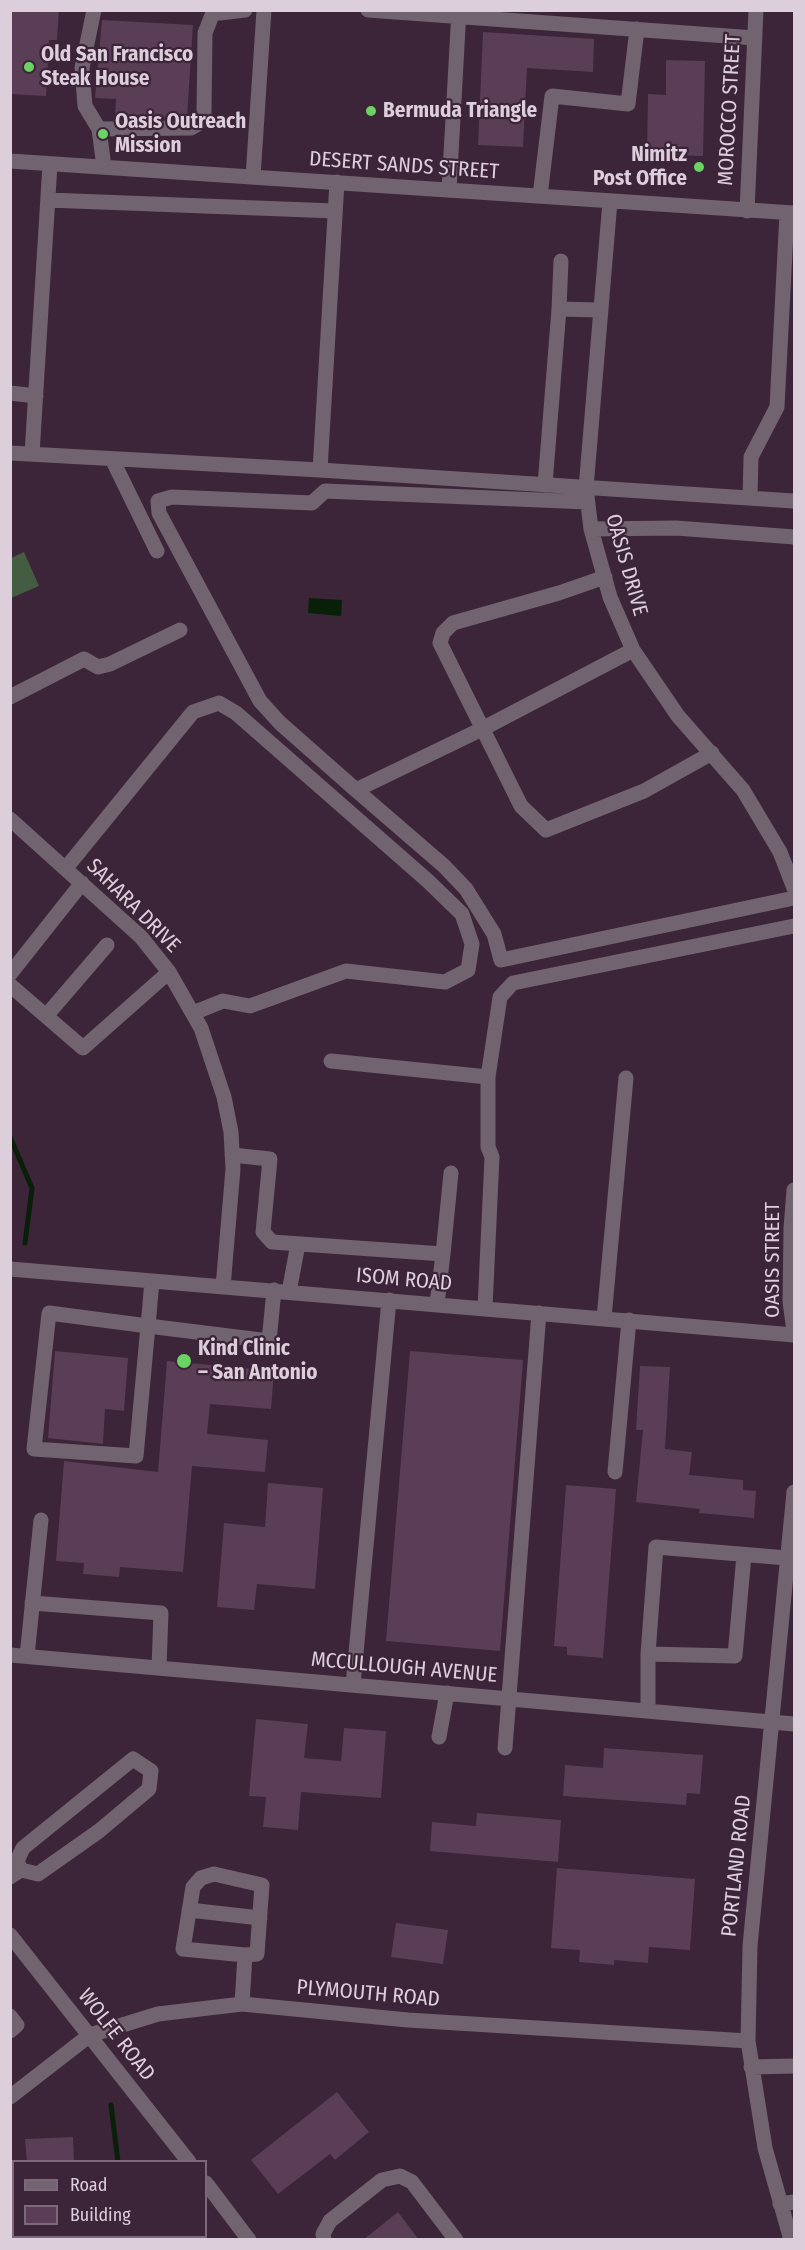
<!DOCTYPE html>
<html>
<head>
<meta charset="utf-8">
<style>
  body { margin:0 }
  #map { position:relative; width:805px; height:2250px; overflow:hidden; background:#3c2439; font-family:"Fira Sans Condensed",sans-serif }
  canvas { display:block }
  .frame { position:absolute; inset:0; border:12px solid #ddcedb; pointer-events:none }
  .legend { position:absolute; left:12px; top:2160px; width:195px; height:78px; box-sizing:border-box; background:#3c2439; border:2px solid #7c687a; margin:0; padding:8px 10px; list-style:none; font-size:18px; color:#ddcedb }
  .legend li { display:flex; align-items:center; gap:12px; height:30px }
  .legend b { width:30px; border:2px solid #7c687a }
</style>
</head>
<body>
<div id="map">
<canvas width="805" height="2250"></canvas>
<div class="frame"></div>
<ul class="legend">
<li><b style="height:8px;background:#71636f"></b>Road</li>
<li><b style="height:16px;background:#593e56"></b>Building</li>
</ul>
</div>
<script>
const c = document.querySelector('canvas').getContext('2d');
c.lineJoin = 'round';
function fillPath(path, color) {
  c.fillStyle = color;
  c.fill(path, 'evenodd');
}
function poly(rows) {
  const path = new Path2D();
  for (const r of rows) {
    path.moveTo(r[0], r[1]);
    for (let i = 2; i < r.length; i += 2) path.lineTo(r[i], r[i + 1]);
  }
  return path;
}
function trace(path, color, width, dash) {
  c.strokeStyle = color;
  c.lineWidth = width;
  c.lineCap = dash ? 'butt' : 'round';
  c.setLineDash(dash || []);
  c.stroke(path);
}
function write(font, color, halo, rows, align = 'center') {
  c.font = font + ' "Fira Sans Condensed",sans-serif';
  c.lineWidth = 4.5;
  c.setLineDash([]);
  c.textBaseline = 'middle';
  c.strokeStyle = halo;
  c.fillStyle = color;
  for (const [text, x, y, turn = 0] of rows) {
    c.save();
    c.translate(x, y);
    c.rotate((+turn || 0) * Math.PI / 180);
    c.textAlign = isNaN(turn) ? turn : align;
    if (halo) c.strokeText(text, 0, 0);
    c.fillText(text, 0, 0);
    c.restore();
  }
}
fillPath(poly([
  [24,552,39,586,11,598,11,558]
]), '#445c42');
fillPath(poly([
  [309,598,342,600,341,616,308,613]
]), '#082007');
trace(poly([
  [10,1137,32,1188,25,1243],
  [111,2105,118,2162],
  [127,2236,128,2240]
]), '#082007', 5);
fillPath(poly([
  [10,10,59,10,57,40,49,40,46,96,10,94],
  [102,20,193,25,187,118,115,116,116,99,95,98],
  [483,32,594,39,593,72,527,68,523,147,478,145],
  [666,60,705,61,703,156,647,154,648,94,666,95],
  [55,1351,128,1358,124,1411,105,1409,103,1444,48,1438],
  [410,1351,523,1360,500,1651,386,1641],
  [167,1361,274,1371,271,1409,210,1404,207,1434,268,1440,265,1472,192,1466,183,1572,120,1567,119,1577,83,1574,84,1563,56,1561,64,1461,158,1472],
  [640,1366,670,1367,665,1449,692,1452,689,1475,743,1480,743,1490,756,1491,754,1518,699,1513,700,1509,636,1502,643,1430,636,1430],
  [268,1483,323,1488,315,1589,257,1584,254,1610,217,1607,224,1523,265,1527],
  [566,1485,616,1489,603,1658,567,1655,567,1647,554,1646],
  [256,1719,308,1724,304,1758,341,1761,344,1728,386,1731,381,1798,301,1792,298,1830,263,1827,266,1797,249,1796],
  [604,1748,703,1755,700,1794,687,1793,686,1805,563,1796,565,1765,603,1768],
  [477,1813,561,1820,558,1862,430,1851,432,1822,476,1826],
  [557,1868,695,1879,690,1950,649,1947,648,1963,614,1960,614,1965,579,1962,580,1950,551,1948],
  [396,1923,448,1930,443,1964,391,1957],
  [337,2092,369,2132,335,2160,330,2154,278,2194,251,2160],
  [73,2137,74,2162,27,2162,25,2139],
  [398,2212,419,2240,363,2240]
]), '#593e56');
trace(poly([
  [94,10,82,68,85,106,99,129,104,167],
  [216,10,220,13,245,10],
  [368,10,755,38],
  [99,129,191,128,198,124,204,113,205,33,214,10],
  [10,161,794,213],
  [253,177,264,10],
  [337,182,320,470,794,501],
  [449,190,459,10],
  [540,196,552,96,628,104,637,29],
  [48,200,335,211],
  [610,201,586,488,591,529,610,597,633,650,678,716,743,790,780,852,794,888],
  [747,211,756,10],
  [559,309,561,261],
  [10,393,36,396],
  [10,453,320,470],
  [32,454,50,164],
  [112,459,157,551],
  [545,485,559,309,600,310],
  [750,498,751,457,777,407,787,213],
  [591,529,676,528,794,537],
  [605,577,559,593,453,623,443,633,440,643,521,806,546,830,644,791,712,753],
  [633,650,482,729,356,790,444,866,466,889,494,934,501,960,794,898],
  [10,697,84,659,98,667,110,664,180,630],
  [356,790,280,723,260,701,159,513,158,501,172,497,312,503,325,491,587,502],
  [10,819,141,937,169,972,201,1028,224,1097,231,1132,233,1169,223,1287],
  [66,868,193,712,219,703,236,713,428,881,462,914,472,944,468,970,445,982,346,971,250,1006,223,1001,193,1013],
  [10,974,82,883],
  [10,985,83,1048,169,972],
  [46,1016,107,945],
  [331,1061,488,1077],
  [232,1155,270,1159,263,1232,272,1242,443,1254,437,1304],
  [794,1190,791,1228,790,1302,794,1331],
  [443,1254,451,1173],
  [10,1269,794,1335],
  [152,1281,148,1326,136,1456,34,1449,49,1313,148,1326,269,1341,274,1290],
  [289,1292,298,1244],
  [485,1308,492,1157,488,1147,488,1077,500,997,513,983,794,926],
  [604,1318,626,1078],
  [615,1472,629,1320],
  [32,1603,161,1613,159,1668],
  [648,1654,735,1656,744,1555],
  [10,1655,794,1724],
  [27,1656,41,1520],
  [353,1685,389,1300],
  [648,1711,648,1654,656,1547,787,1558],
  [439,1737,447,1693],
  [505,1748,539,1313],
  [10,1877,21,1870,38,1874,99,1831,149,1789,151,1771,133,1759,23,1848,17,1861,21,1870],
  [189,1910,260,1918],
  [10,1935,189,2162],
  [242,2004,245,1955,257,1954,262,1885,214,1874,201,1878,193,1887,183,1949,245,1955],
  [10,2016,17,2025,10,2031],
  [751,2067,794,2066],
  [10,2097,90,2035,158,2014,242,2004,408,2020,748,2041],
  [206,2183,249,2240],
  [780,2204,794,2202],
  [10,2206,14,2210],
  [36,2236,39,2240],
  [324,2240,323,2234,330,2221,382,2180,400,2176,412,2182,456,2240],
  [791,2240,765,2148,748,2041,750,1946,794,1492]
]), '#71636f', 15);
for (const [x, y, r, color] of [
  [29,67,6,"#6bd363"],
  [371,111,6,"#6bd363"],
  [103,134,6,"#6bd363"],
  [699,167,6,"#6bd363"],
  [184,1361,8,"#6bd363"]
]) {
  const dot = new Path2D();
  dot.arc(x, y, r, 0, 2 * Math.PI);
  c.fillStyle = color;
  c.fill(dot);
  trace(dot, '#3c2439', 2);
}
write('bold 21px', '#ddcedb', '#3c2439', [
  ["Old San Francisco",41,55],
  ["Steak House",41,79],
  ["Bermuda Triangle",383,111],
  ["Oasis Outreach",115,122],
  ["Mission",115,146],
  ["Nimitz",687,155,"right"],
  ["Post Office",687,179,"right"],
  ["Kind Clinic",198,1349],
  ["– San Antonio",198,1373]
], 'left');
write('21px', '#ddcedb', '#3c2439', [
  ["MOROCCO STREET",730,110,-87],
  ["DESERT SANDS STREET",404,166,4],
  ["OASIS DRIVE",626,565,74],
  ["SAHARA DRIVE",133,906,45],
  ["OASIS STREET",773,1260,-90],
  ["ISOM ROAD",404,1280,5],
  ["MCCULLOUGH AVENUE",404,1668,5],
  ["PORTLAND ROAD",737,1866,-84],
  ["PLYMOUTH ROAD",368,1994,5],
  ["WOLFE ROAD",116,2035,52]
]);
</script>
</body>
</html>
